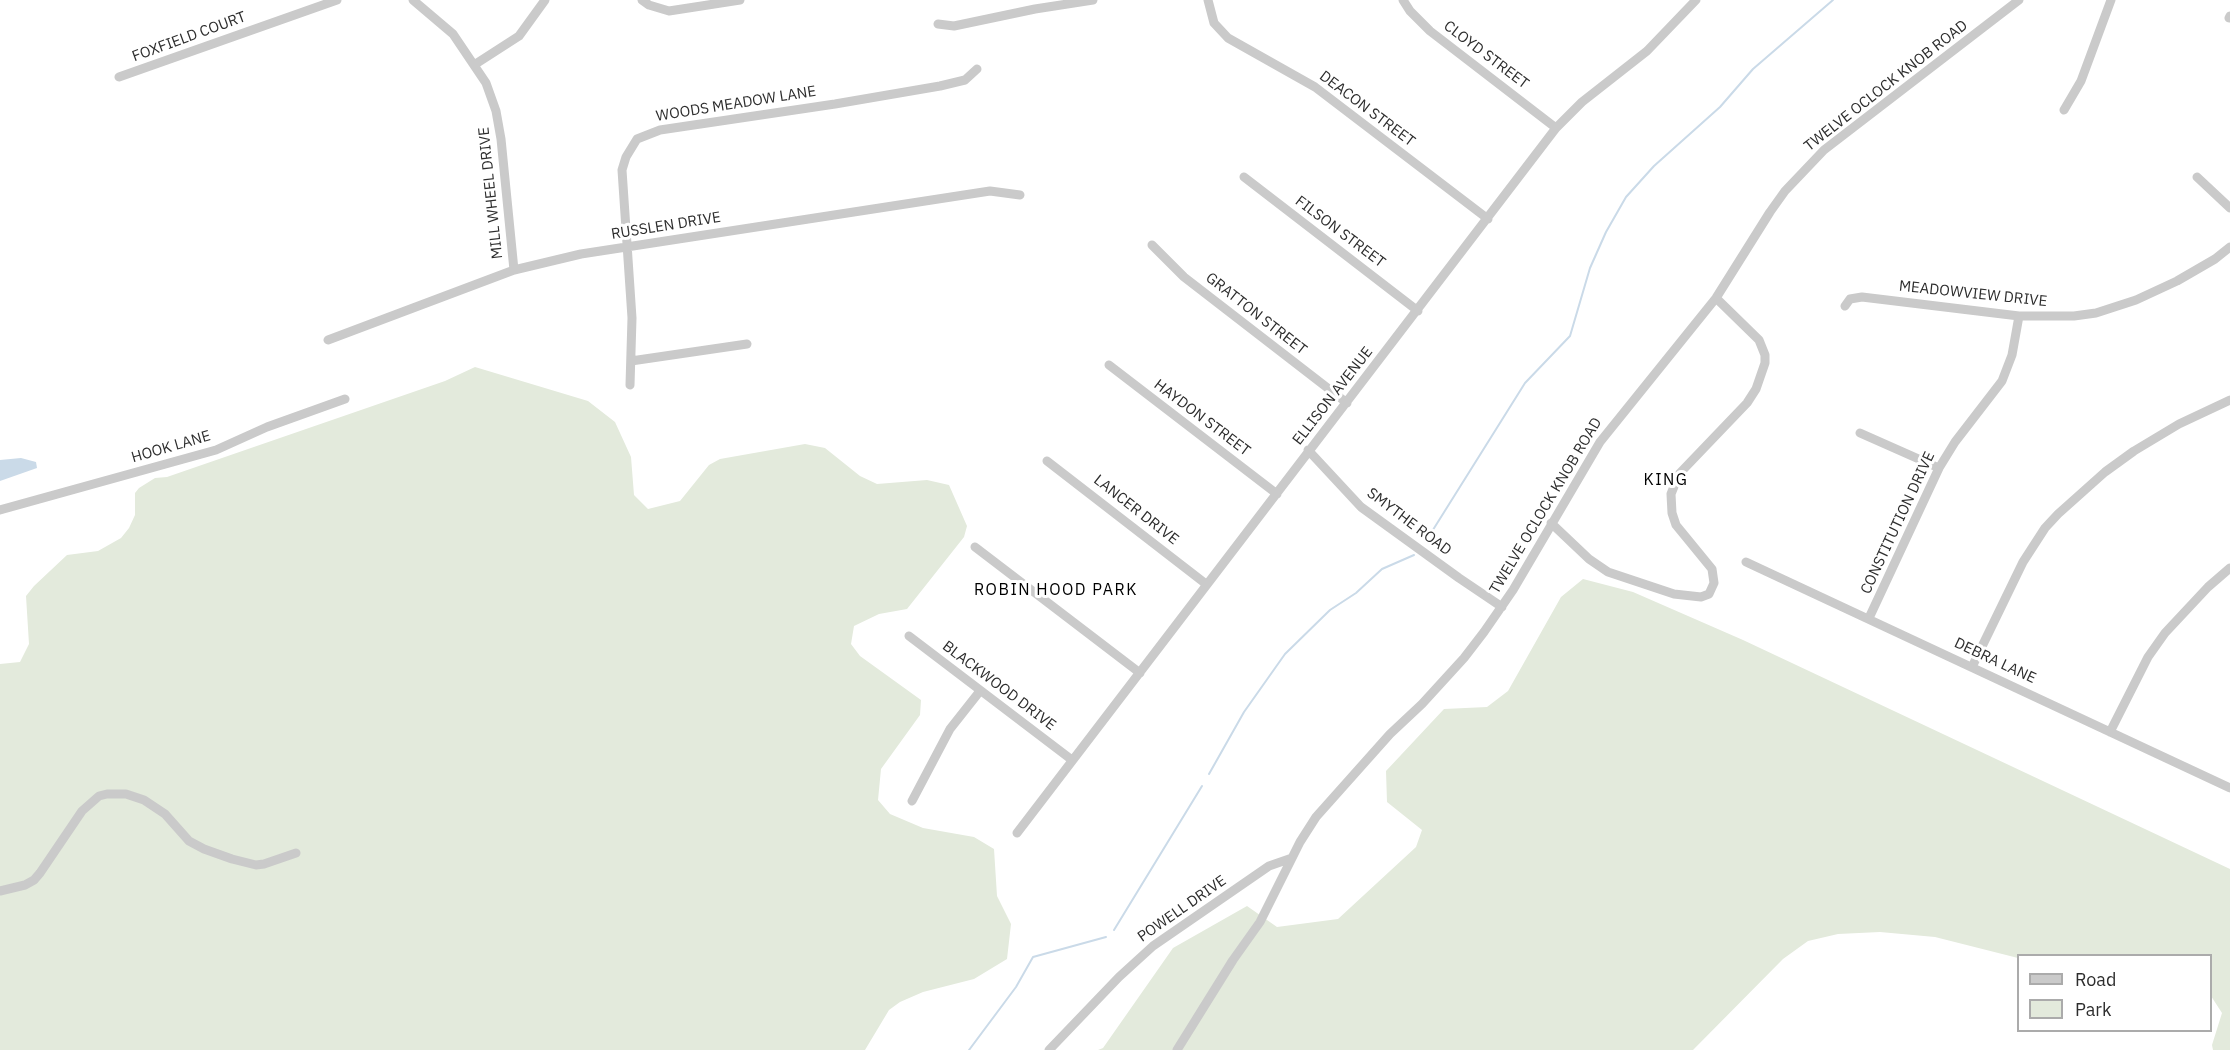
<!DOCTYPE html>
<html>
<head>
<meta charset="utf-8">
<style>
  body { margin:0 }
  #map { position:relative; width:2230px; height:1050px; overflow:hidden; background:#fff; font-family:"IBM Plex Sans",sans-serif }
  canvas { display:block }
  .legend { position:absolute; left:2017px; top:954px; width:195px; height:78px; box-sizing:border-box; background:#fff; border:2px solid #ababab; margin:0; padding:8px 10px; list-style:none; font-size:18px; color:#2d2d2d }
  .legend li { display:flex; align-items:center; gap:12px; height:30px }
  .legend b { width:30px; border:2px solid #ababab }
</style>
</head>
<body>
<div id="map">
<canvas width="2230" height="1050"></canvas>
<ul class="legend">
<li><b style="height:8px;background:#cacaca"></b>Road</li>
<li><b style="height:16px;background:#e3eadc"></b>Park</li>
</ul>
</div>
<script>
const c = document.querySelector('canvas').getContext('2d');
c.lineJoin = 'round';
function fillPath(path, color) {
  c.fillStyle = color;
  c.fill(path, 'evenodd');
}
function poly(rows) {
  const path = new Path2D();
  for (const r of rows) {
    path.moveTo(r[0], r[1]);
    for (let i = 2; i < r.length; i += 2) path.lineTo(r[i], r[i + 1]);
  }
  return path;
}
function trace(path, color, width, dash) {
  c.strokeStyle = color;
  c.lineWidth = width;
  c.lineCap = dash ? 'butt' : 'round';
  c.setLineDash(dash || []);
  c.stroke(path);
}
function write(font, color, halo, rows, align = 'center') {
  c.font = font + ' "IBM Plex Sans",sans-serif';
  c.lineWidth = 6;
  c.setLineDash([]);
  c.textBaseline = 'middle';
  c.strokeStyle = halo;
  c.fillStyle = color;
  for (const [text, x, y, turn = 0] of rows) {
    c.save();
    c.translate(x, y);
    c.rotate((+turn || 0) * Math.PI / 180);
    c.textAlign = isNaN(turn) ? turn : align;
    if (halo) c.strokeText(text, 0, 0);
    c.fillText(text, 0, 0);
    c.restore();
  }
}
fillPath(poly([
  [475,367,588,401,615,422,631,457,634,495,648,509,680,501,709,465,720,459,805,444,825,448,860,476,877,484,927,480,949,485,967,526,964,537,907,609,879,614,854,626,851,644,860,656,921,700,920,715,881,769,878,800,890,814,923,828,974,837,994,849,997,896,1011,924,1007,959,974,979,923,992,900,1002,889,1010,865,1050,0,1050,0,664,20,662,29,644,26,596,34,586,67,555,98,551,121,538,129,528,135,515,135,493,139,488,155,478,167,477,445,381],
  [1583,579,1633,592,1743,640,2230,869,2230,1050,2213,1050,2212,1045,2222,1013,2211,996,2210,956,2018,956,2018,958,1935,937,1880,932,1838,934,1808,941,1783,959,1693,1050,1098,1050,1103,1048,1173,948,1247,906,1277,927,1338,919,1416,847,1422,830,1387,802,1386,771,1444,709,1487,707,1508,691,1561,597]
]), '#e3eadc');
fillPath(poly([
  [21,458,36,462,37,468,0,481,0,460]
]), '#cadae8');
trace(poly([
  [1426,541,1525,383,1570,336,1590,268,1606,232,1626,197,1654,166,1720,107,1753,69,1833,0],
  [1209,774,1244,712,1285,654,1330,610,1356,593,1382,569,1414,555],
  [1114,930,1202,786],
  [969,1050,1016,987,1033,957,1106,937]
]), '#cadae8', 2);
trace(poly([
  [413,0,453,34,486,83,496,111,501,139,514,270],
  [642,0,649,5,669,11,740,0],
  [1208,0,1214,23,1228,38,1315,87,1488,219],
  [1403,0,1410,11,1430,31,1556,128],
  [2229,18,2230,16],
  [938,24,954,26,1035,9,1093,0],
  [474,65,519,36,545,0],
  [119,77,337,0],
  [2064,110,2081,81,2111,0],
  [1244,177,1418,311],
  [2197,177,2230,208],
  [1152,245,1184,277,1347,403],
  [1845,306,1850,299,1862,297,2019,316,2074,316,2096,313,2136,300,2177,281,2215,259,2230,247],
  [328,340,514,270,581,254,990,191,1020,195],
  [631,361,747,344],
  [1109,365,1277,494],
  [630,385,632,318,622,170,626,157,637,139,660,130,835,104,940,86,965,80,977,69],
  [1860,433,1939,468],
  [1308,450,1361,507,1459,578,1502,607],
  [1047,461,1206,584],
  [0,510,216,450,267,427,345,399],
  [1551,523,1589,559,1608,572,1674,594,1701,597,1709,594,1714,583,1712,569,1676,525,1672,513,1671,494,1679,474,1747,403,1756,389,1765,363,1765,355,1759,340,1716,298],
  [975,547,1140,673],
  [1746,562,2230,788],
  [1869,618,1939,468,1955,442,2002,381,2012,355,2019,316],
  [909,636,1072,760],
  [1972,667,2023,562,2045,528,2058,514,2105,472,2134,451,2179,424,2230,400],
  [2110,732,2148,657,2165,633,2208,587,2230,568],
  [912,801,950,729,980,691],
  [1017,833,1556,128,1582,102,1647,51,1696,0],
  [0,891,25,885,34,880,40,873,82,811,99,796,107,794,126,794,144,800,165,814,189,841,204,849,232,859,256,865,264,864,296,853],
  [1049,1050,1119,977,1153,946,1269,866,1292,858],
  [1177,1050,1233,960,1260,922,1300,842,1316,817,1390,734,1422,704,1464,658,1484,632,1513,590,1600,442,1716,298,1770,212,1785,191,1824,150,2019,0]
]), '#cacaca', 9);
write('15px', '#2d2d2d', '#fff', [
  ["FOXFIELD COURT",189,37,-20],
  ["CLOYD STREET",1486,55,37],
  ["TWELVE OCLOCK KNOB ROAD",1886,86,-38],
  ["WOODS MEADOW LANE",736,104,-9],
  ["DEACON STREET",1367,109,37],
  ["MILL WHEEL DRIVE",491,193,-96],
  ["RUSSLEN DRIVE",666,226,-9],
  ["FILSON STREET",1340,232,37],
  ["MEADOWVIEW DRIVE",1973,294,6],
  ["GRATTON STREET",1256,314,38],
  ["ELLISON AVENUE",1333,396,-52],
  ["HAYDON STREET",1202,418,37],
  ["HOOK LANE",171,447,-16],
  ["TWELVE OCLOCK KNOB ROAD",1546,506,-59],
  ["LANCER DRIVE",1136,510,38],
  ["SMYTHE ROAD",1409,522,37],
  ["CONSTITUTION DRIVE",1898,523,-65],
  ["DEBRA LANE",1995,661,25],
  ["BLACKWOOD DRIVE",999,686,37],
  ["POWELL DRIVE",1182,909,-35]
]);
c.letterSpacing = '1.5px';
write('16px', '#000', '#fff', [
  ["KING",1666,480],
  ["ROBIN HOOD PARK",1056,590]
]);
c.letterSpacing = '0px';
</script>
</body>
</html>
